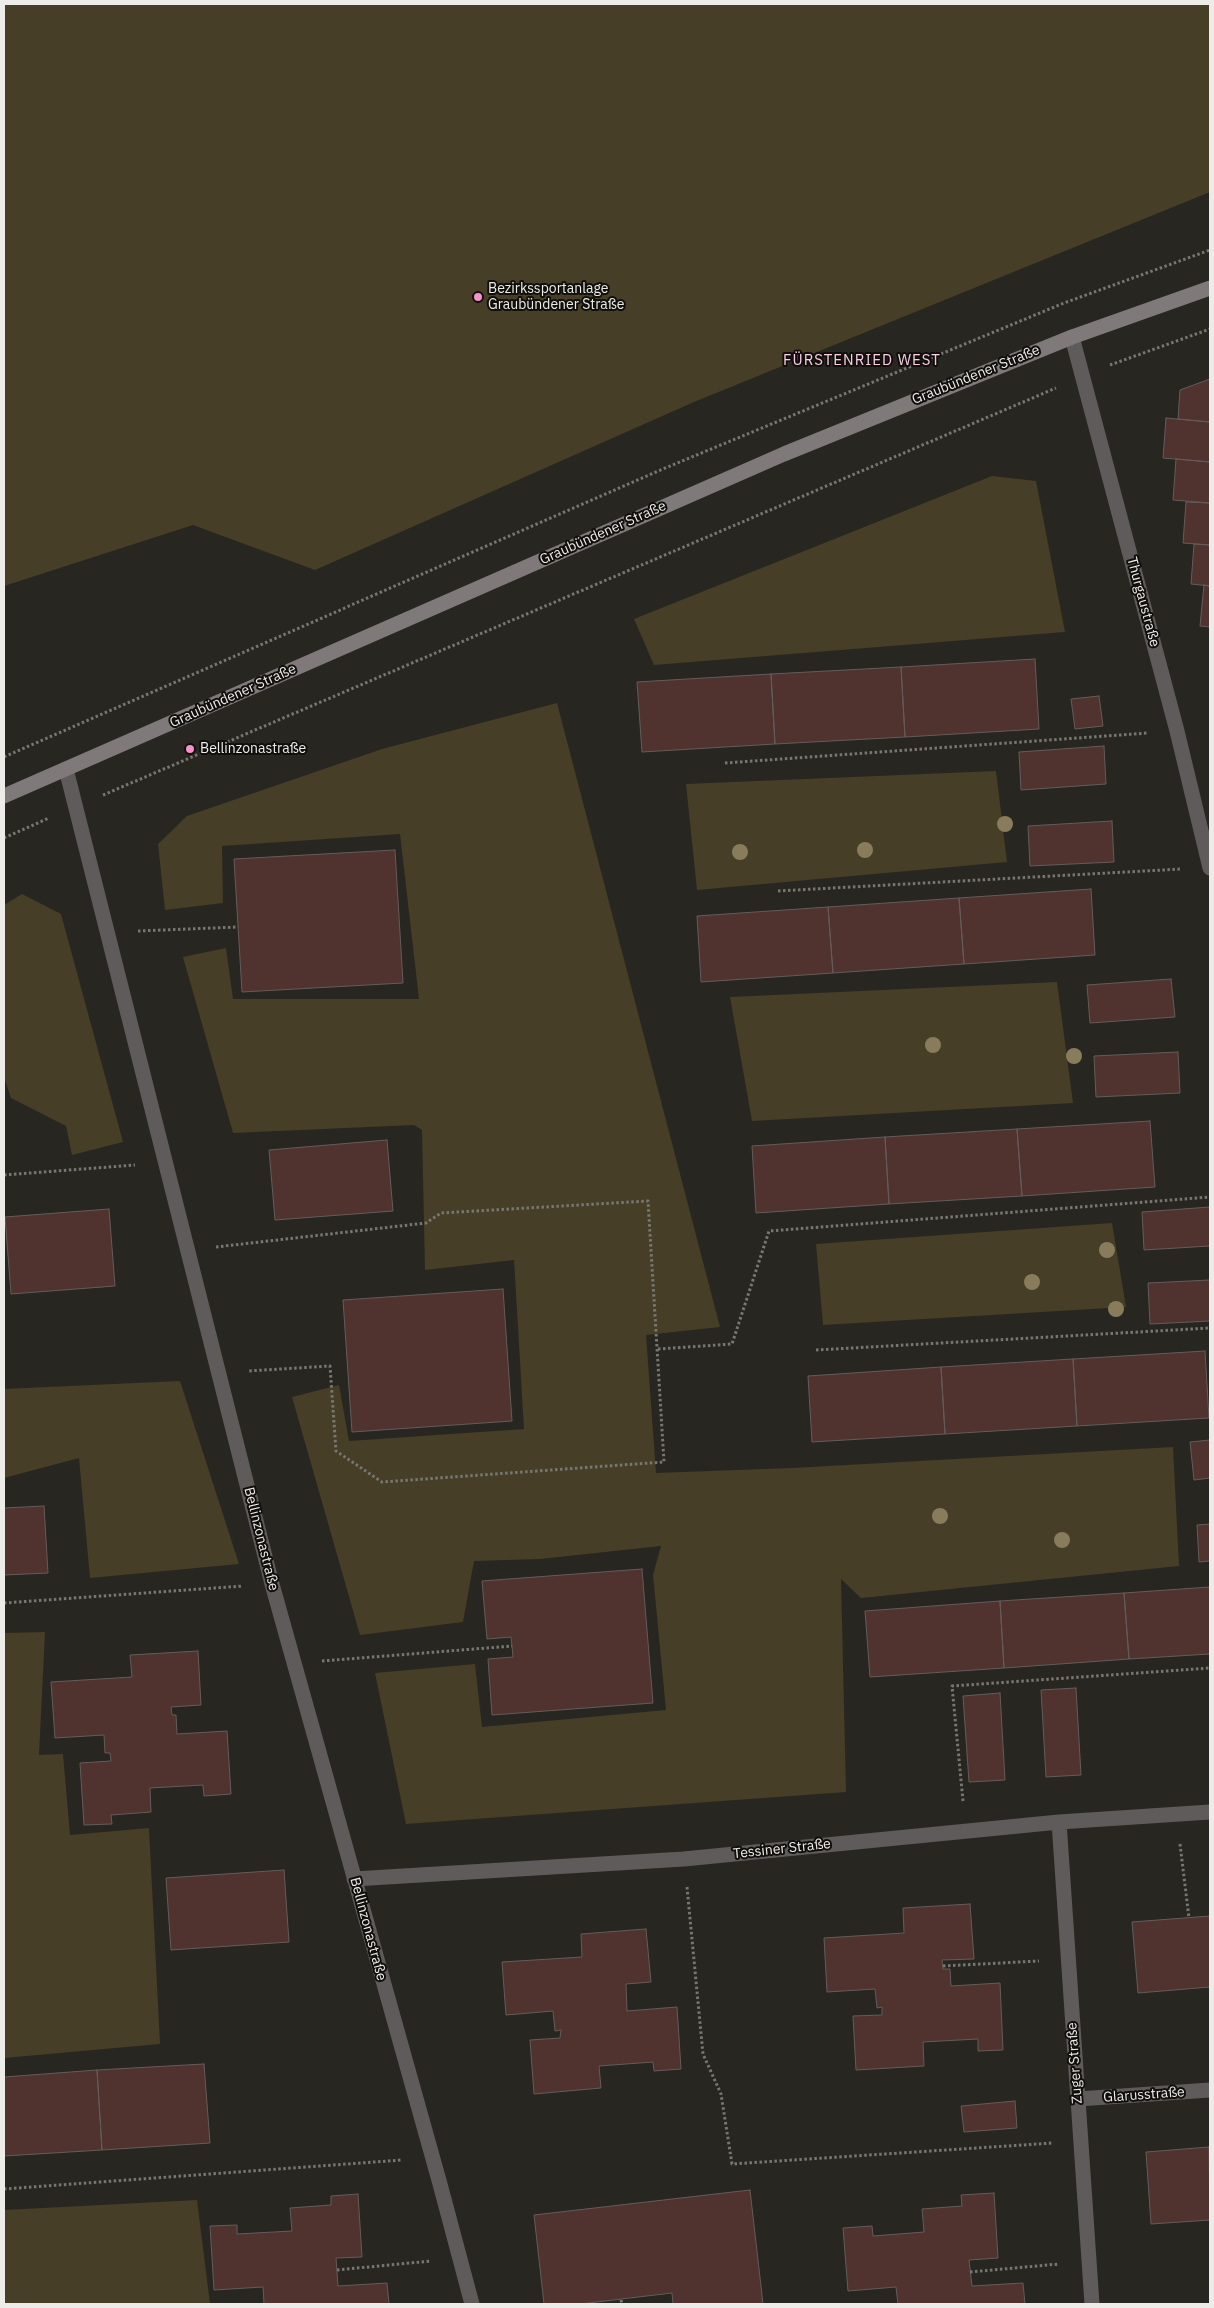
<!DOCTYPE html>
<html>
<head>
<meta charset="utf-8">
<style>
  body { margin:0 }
  #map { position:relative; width:1214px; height:2308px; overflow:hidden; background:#282620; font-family:"IBM Plex Sans",sans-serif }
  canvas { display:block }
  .frame { position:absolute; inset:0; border:5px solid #edece8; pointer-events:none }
</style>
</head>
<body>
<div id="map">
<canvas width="1214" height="2308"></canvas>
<div class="frame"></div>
</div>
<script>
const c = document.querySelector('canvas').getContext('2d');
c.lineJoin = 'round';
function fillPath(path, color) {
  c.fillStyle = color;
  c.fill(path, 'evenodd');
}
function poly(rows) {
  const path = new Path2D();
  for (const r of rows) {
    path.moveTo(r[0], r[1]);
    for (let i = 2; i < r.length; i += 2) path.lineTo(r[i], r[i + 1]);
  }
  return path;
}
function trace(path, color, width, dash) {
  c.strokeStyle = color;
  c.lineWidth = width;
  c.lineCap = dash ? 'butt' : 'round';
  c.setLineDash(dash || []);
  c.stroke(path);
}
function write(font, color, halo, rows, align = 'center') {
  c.font = font + ' "IBM Plex Sans",sans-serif';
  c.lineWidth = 4;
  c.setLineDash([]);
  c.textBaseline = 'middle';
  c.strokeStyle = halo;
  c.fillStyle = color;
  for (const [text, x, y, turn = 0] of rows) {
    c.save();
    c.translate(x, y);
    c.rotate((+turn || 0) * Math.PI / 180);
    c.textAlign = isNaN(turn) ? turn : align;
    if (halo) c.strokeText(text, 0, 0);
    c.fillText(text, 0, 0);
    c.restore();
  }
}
fillPath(poly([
  [4,4,1210,4,1210,192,694,402,315,570,193,525,4,586],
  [992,476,1036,481,1065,632,654,665,634,619],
  [557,703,720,1327,646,1335,656,1473,792,1468,1173,1447,1179,1566,861,1598,841,1579,846,1792,406,1824,375,1673,475,1664,482,1727,666,1710,653,1575,661,1546,540,1559,474,1561,463,1622,360,1635,292,1397,339,1385,349,1441,524,1429,514,1260,425,1270,422,1130,414,1125,233,1133,183,957,226,948,233,999,419,999,400,834,222,846,223,903,165,910,158,844,187,816,382,749],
  [996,771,1007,862,697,890,686,784],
  [22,894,61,914,123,1142,72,1155,66,1126,11,1098,4,1077,4,905],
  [1057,982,1073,1103,752,1121,730,997],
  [1112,1223,1126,1307,823,1325,816,1244],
  [180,1381,239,1564,90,1578,79,1458,4,1478,4,1389],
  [45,1632,39,1755,63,1754,70,1835,149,1828,160,2044,4,2058,4,1633],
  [197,2200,210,2304,4,2304,4,2210]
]), '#463e26');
const building = poly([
  [1210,379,1210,422,1178,419,1180,390,1210,379],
  [1166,418,1210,422,1210,462,1163,458,1166,418],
  [1176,459,1210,462,1210,503,1173,500,1176,459],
  [1186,502,1210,503,1210,545,1183,543,1186,502],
  [1194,544,1210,545,1210,586,1191,584,1194,544],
  [1204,585,1210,586,1210,627,1200,626,1204,585],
  [1035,659,1039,729,905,737,901,667,1035,659],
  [901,667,905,737,775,744,771,674,901,667],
  [771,674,775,744,642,752,637,682,771,674],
  [1099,696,1103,726,1075,729,1071,699,1099,696],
  [1104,746,1106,784,1021,790,1019,752,1104,746],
  [1112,821,1114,862,1030,866,1028,826,1112,821],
  [395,850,403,983,242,992,234,859,395,850],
  [1091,889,1095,955,964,964,959,898,1091,889],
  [959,898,964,964,833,973,828,907,959,898],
  [828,907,833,973,701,982,697,916,828,907],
  [1171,979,1175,1017,1090,1023,1087,985,1171,979],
  [1178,1052,1180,1093,1096,1097,1094,1056,1178,1052],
  [1150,1121,1155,1187,1022,1196,1017,1129,1150,1121],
  [1017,1129,1022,1196,889,1204,885,1137,1017,1129],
  [885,1137,889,1204,756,1213,752,1146,885,1137],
  [387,1140,393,1211,275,1220,269,1150,387,1140],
  [1210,1207,1210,1246,1144,1250,1142,1212,1210,1207],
  [109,1209,115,1286,11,1294,5,1217,109,1209],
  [1210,1280,1210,1321,1150,1324,1148,1283,1210,1280],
  [503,1289,512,1421,352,1432,343,1300,503,1289],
  [1205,1351,1209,1418,1077,1426,1073,1359,1205,1351],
  [1073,1359,1077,1426,945,1434,941,1367,1073,1359],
  [941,1367,945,1434,812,1442,808,1376,941,1367],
  [1210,1440,1210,1478,1194,1480,1190,1442,1210,1440],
  [44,1506,48,1573,4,1575,4,1508,44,1506],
  [1210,1524,1210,1561,1199,1562,1197,1525,1210,1524],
  [642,1569,653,1703,492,1715,488,1659,513,1657,512,1646,511,1637,487,1639,482,1581,642,1569],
  [1210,1587,1210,1654,1129,1659,1124,1593,1210,1587],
  [1124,1593,1129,1659,1004,1668,1000,1601,1124,1593],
  [1000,1601,1004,1668,870,1677,865,1611,1000,1601],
  [198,1651,201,1705,171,1707,172,1715,176,1715,177,1734,227,1731,231,1794,204,1796,203,1785,150,1788,151,1812,111,1815,112,1824,84,1825,80,1763,111,1761,110,1753,105,1753,104,1735,55,1738,51,1682,132,1677,130,1655,198,1651],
  [1076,1688,1081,1775,1046,1777,1041,1690,1076,1688],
  [1000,1693,1005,1780,969,1782,963,1696,1000,1693],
  [284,1870,289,1942,171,1950,166,1878,284,1870],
  [970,1904,974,1959,942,1960,943,1969,950,1969,951,1986,1000,1983,1003,2050,978,2051,978,2039,923,2042,924,2066,856,2070,853,2016,882,2015,882,2007,877,2008,875,1989,827,1992,824,1938,904,1933,903,1908,970,1904],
  [1210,1916,1210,1987,1138,1993,1132,1922,1210,1916],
  [646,1929,651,1982,626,1984,627,2011,677,2007,681,2069,654,2071,653,2062,599,2066,601,2088,534,2094,530,2040,560,2038,561,2030,555,2031,553,2011,506,2015,502,1962,582,1957,581,1934,646,1929],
  [204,2064,210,2143,102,2150,97,2070,204,2064],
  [97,2070,102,2150,4,2156,4,2077,97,2070],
  [1015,2101,1017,2128,964,2132,961,2106,1015,2101],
  [1209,2147,1210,2220,1151,2224,1146,2152,1209,2147],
  [750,2190,763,2304,673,2304,672,2293,580,2304,544,2304,534,2215,750,2190],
  [994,2193,998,2258,969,2260,972,2286,1023,2283,1025,2304,898,2304,896,2287,848,2291,843,2228,872,2226,873,2236,924,2232,922,2209,962,2206,961,2195,994,2193],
  [358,2194,362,2257,336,2258,338,2286,387,2283,389,2304,264,2304,263,2287,214,2290,210,2226,237,2225,237,2234,292,2231,290,2208,331,2205,331,2196,358,2194]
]);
fillPath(building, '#50332f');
trace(building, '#645c5b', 1);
trace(poly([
  [1110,365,1210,329],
  [4,757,658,471,1064,303,1210,250],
  [725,763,1148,733],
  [103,795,1056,388],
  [4,838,49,818],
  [778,891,1181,869],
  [138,931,238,927],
  [4,1175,135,1165],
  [216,1247,426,1223,441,1213,648,1201,664,1462,382,1482,336,1451,330,1366,248,1371],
  [658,1349,732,1344,769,1231,1210,1197],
  [816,1350,1210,1328],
  [4,1603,243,1586],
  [322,1661,512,1646],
  [963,1801,952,1686,1210,1668],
  [1180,1844,1189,1918],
  [687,1887,703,2054,721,2094,732,2164,1053,2143],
  [943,1966,1039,1961],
  [4,2189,402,2160],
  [337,2270,431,2261],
  [970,2272,1059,2264],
  [621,2300,622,2304]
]), '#777670', 3, [2.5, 2.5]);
trace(poly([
  [1072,337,1177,731,1210,868],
  [66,769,272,1584,440,2184,472,2304],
  [1059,1822,1092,2304],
  [354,1879,684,1859,1059,1822,1210,1812],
  [1078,2099,1210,2090]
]), '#5f5b5b', 15);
trace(poly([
  [4,796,784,454,1072,337,1210,288]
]), '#7f7979', 15);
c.fillStyle = '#887c5c';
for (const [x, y] of [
  [1005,824],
  [865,850],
  [740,852],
  [933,1045],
  [1074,1056],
  [1107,1250],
  [1032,1282],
  [1116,1309],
  [940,1516],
  [1062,1540]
]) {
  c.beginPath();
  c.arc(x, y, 8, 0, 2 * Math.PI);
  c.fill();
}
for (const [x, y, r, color] of [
  [478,297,5,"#f790cd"],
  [190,749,5,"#f790cd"]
]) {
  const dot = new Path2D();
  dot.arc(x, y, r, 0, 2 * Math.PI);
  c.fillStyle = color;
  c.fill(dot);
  trace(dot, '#100f0c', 2);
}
write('14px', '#edece8', '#100f0c', [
  ["Bezirkssportanlage",488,289],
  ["Graubündener Straße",488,305],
  ["Bellinzonastraße",200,749]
], 'left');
write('14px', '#edece8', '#100f0c', [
  ["Graubündener Straße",976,375,-22],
  ["Graubündener Straße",603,533,-24],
  ["Thurgaustraße",1143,602,75],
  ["Graubündener Straße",233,696,-24],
  ["Bellinzonastraße",261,1539,76],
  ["Tessiner Straße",782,1849,-6],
  ["Bellinzonastraße",368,1929,75],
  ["Zuger Straße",1075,2063,-94],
  ["Glarusstraße",1144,2095,-4]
]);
c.letterSpacing = '1px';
write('15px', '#facde5', '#100f0c', [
  ["FÜRSTENRIED WEST",862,361]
]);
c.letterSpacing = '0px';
</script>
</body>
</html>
